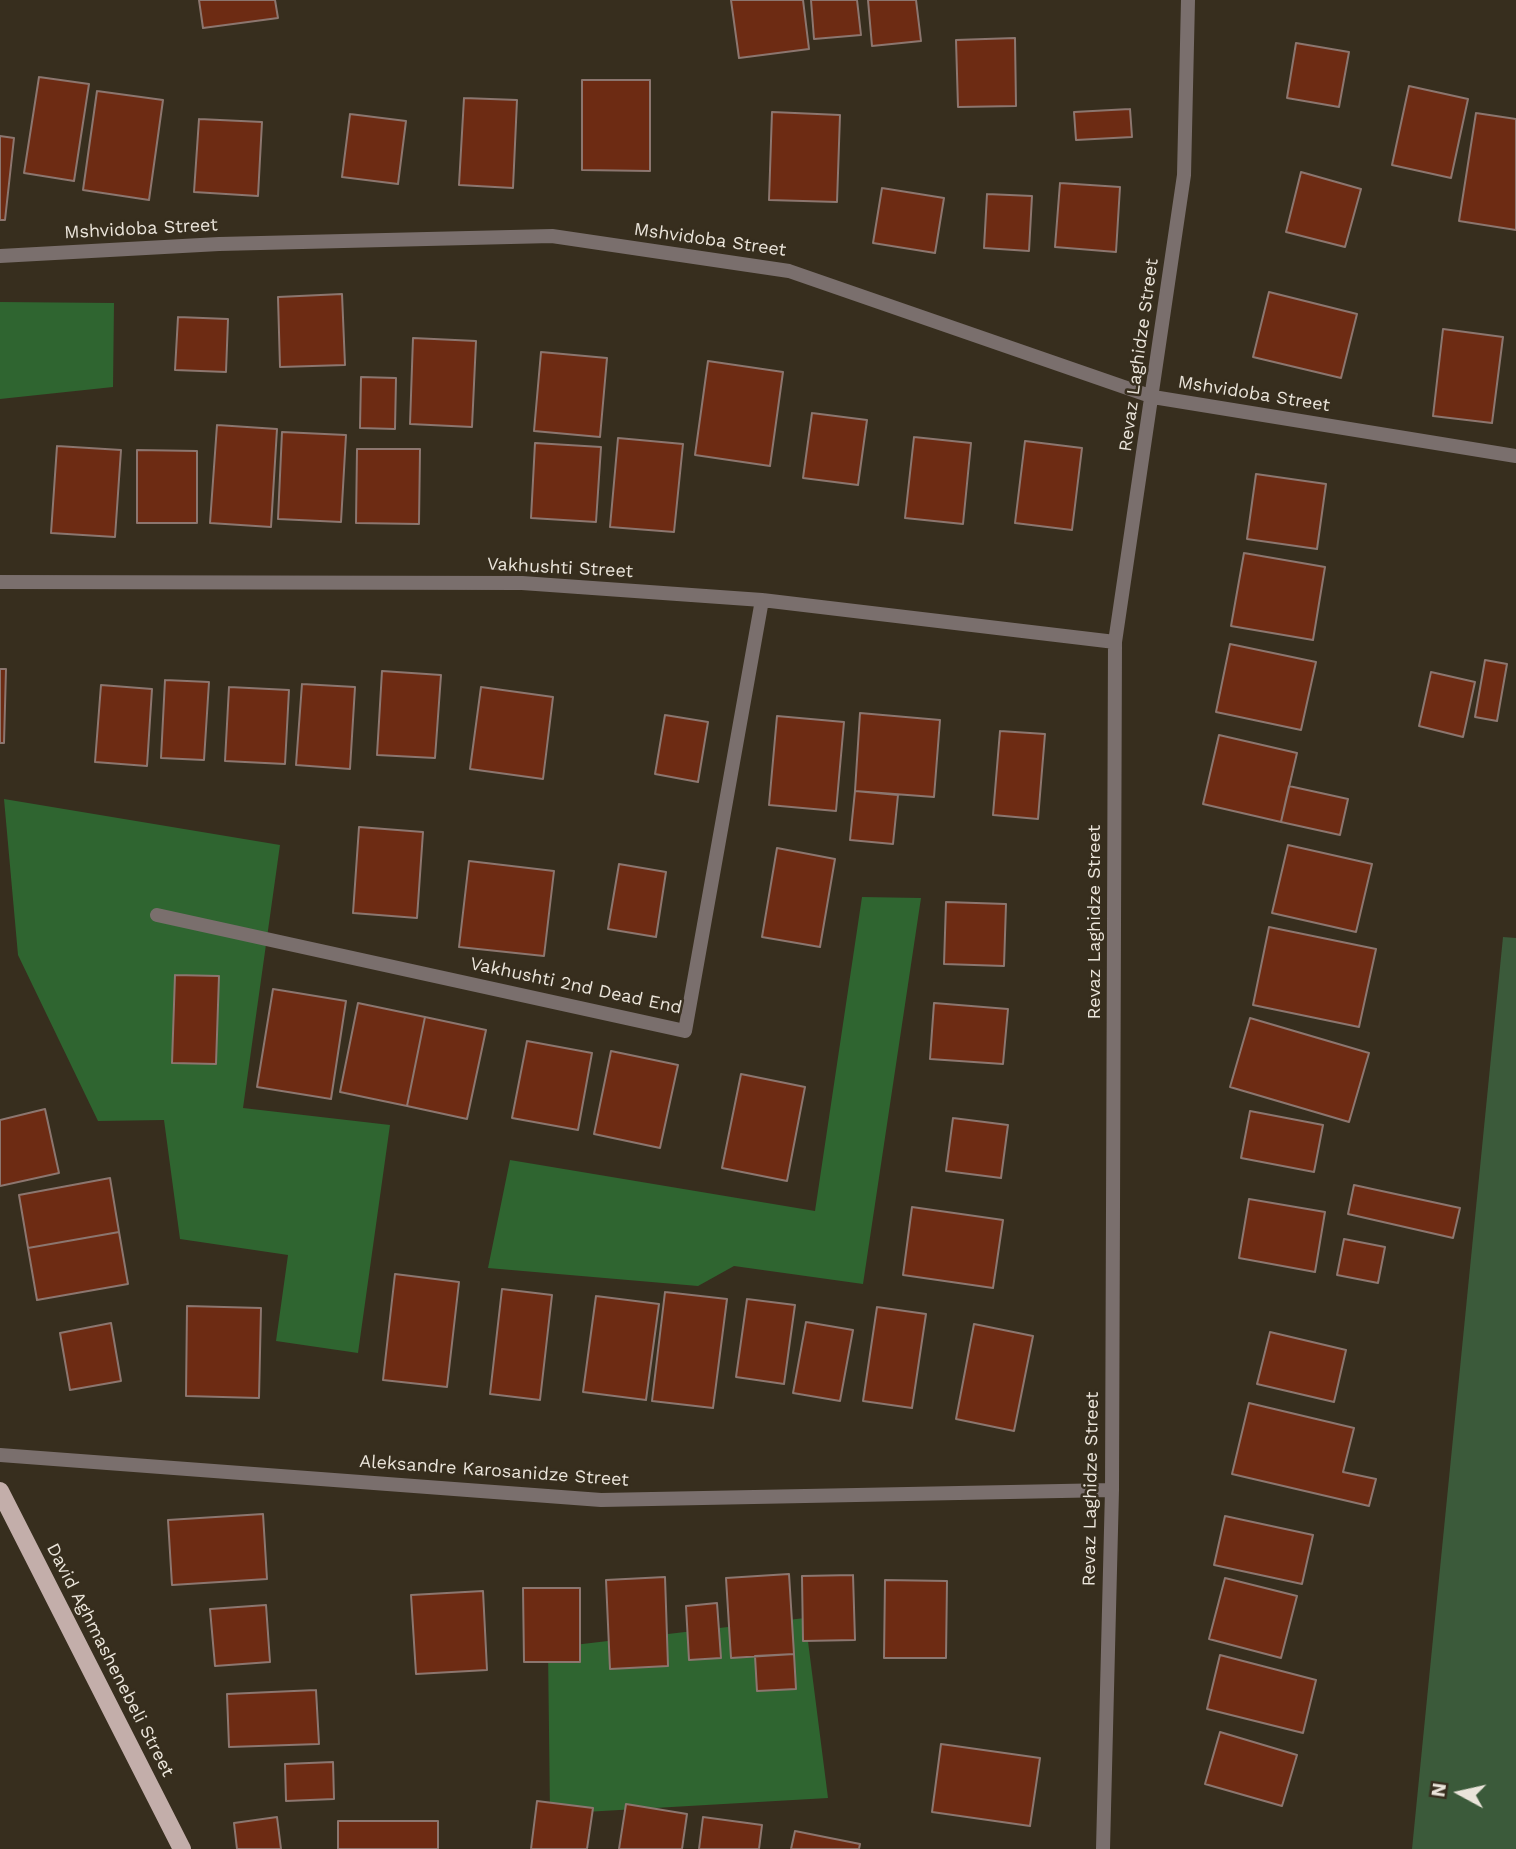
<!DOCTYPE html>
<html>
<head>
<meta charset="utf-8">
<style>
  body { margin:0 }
  #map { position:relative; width:1516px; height:1849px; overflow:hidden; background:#372e1e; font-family:"Work Sans",sans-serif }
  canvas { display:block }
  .north { position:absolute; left:1425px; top:1758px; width:70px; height:70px; -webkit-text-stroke:5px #372e1e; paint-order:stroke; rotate:278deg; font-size:19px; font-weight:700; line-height:28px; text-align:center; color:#eae4da }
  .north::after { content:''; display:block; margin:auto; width:24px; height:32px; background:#eae4da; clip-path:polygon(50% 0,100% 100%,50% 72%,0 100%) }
</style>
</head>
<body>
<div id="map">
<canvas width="1516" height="1849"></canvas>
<div class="north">N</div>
</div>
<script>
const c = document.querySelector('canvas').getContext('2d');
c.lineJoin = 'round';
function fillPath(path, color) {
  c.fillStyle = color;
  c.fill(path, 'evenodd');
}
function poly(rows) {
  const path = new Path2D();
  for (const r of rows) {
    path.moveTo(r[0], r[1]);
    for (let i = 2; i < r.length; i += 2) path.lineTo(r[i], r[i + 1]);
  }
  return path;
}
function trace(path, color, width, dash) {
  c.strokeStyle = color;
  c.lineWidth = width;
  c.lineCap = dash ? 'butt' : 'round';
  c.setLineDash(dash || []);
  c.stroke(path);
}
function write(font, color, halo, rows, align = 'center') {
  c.font = font + ' "Work Sans",sans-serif';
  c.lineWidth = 5;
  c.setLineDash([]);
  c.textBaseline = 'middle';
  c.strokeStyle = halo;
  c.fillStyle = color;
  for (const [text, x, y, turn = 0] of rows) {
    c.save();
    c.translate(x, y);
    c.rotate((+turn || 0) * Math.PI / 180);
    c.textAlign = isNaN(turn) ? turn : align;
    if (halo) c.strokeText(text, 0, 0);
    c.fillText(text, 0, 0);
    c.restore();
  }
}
fillPath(poly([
  [1503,937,1516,938,1516,1849,1412,1849]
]), '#3b5a3a');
fillPath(poly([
  [0,302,114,303,113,387,0,399],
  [4,799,280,845,243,1108,390,1125,358,1353,276,1341,288,1255,180,1239,164,1120,98,1121,18,955],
  [862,897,921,898,863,1284,734,1266,698,1286,488,1268,510,1160,815,1211],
  [805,1618,828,1798,550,1814,548,1648]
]), '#2f6530');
const building = poly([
  [199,0,275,0,278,18,203,28,199,0],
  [731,0,803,0,809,49,739,58,731,0],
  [811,0,857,0,861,35,814,39,811,0],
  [868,0,916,0,921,41,872,46,868,0],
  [1015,38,1016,106,958,107,956,40,1015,38],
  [1296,43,1349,52,1339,107,1287,98,1296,43],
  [39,77,89,84,74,181,24,173,39,77],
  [582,80,650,80,650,171,582,170,582,80],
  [1409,86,1468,99,1451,178,1392,165,1409,86],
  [97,91,163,100,149,200,83,190,97,91],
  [464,98,517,100,513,188,459,185,464,98],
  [1130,109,1132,137,1076,140,1074,112,1130,109],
  [772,112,840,115,837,202,769,200,772,112],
  [1476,113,1516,119,1516,230,1459,221,1476,113],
  [350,114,406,121,398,184,342,177,350,114],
  [199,119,262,122,258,196,194,192,199,119],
  [0,136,14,138,5,220,0,220,0,136],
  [1301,172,1361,189,1345,247,1286,232,1301,172],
  [1060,183,1120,187,1116,252,1055,247,1060,183],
  [882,188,944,198,935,253,873,243,882,188],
  [987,194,1032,196,1029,251,984,248,987,194],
  [1269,292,1357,314,1341,378,1253,357,1269,292],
  [342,294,345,365,280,367,278,297,342,294],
  [178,317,228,319,226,372,175,370,178,317],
  [1443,329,1503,337,1492,423,1433,416,1443,329],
  [413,338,476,341,472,427,410,424,413,338],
  [541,352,607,358,600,437,534,431,541,352],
  [708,361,783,372,770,466,695,455,708,361],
  [361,377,396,378,395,429,360,428,361,377],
  [812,413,867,420,858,485,803,478,812,413],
  [217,425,277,429,271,527,210,523,217,425],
  [282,432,346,435,341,522,278,519,282,432],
  [914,437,971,443,963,524,905,518,914,437],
  [618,438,683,444,674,532,610,527,618,438],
  [1025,441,1082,448,1072,530,1015,523,1025,441],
  [535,443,601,447,596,522,531,518,535,443],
  [57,446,121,450,115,537,51,533,57,446],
  [357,449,420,449,419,524,356,523,357,449],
  [137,450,197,451,197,523,137,523,137,450],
  [1256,474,1326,484,1317,549,1247,539,1256,474],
  [1244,553,1325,567,1313,640,1231,626,1244,553],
  [1230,644,1316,662,1301,730,1216,712,1230,644],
  [1485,660,1507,664,1497,721,1475,717,1485,660],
  [0,669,6,669,4,743,0,743,0,669],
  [382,671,441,675,435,758,377,755,382,671],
  [1431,672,1475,682,1463,737,1419,726,1431,672],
  [165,680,209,682,204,760,161,758,165,680],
  [302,684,355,687,350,769,296,765,302,684],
  [101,685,152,689,147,766,95,762,101,685],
  [229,687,289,690,285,764,225,761,229,687],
  [481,687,553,697,543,779,470,769,481,687],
  [860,713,940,720,934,797,855,791,860,713],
  [665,715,708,722,698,782,655,774,665,715],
  [777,716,844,722,836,811,769,805,777,716],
  [1000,731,1045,734,1038,819,993,815,1000,731],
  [1219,735,1297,753,1281,822,1203,804,1219,735],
  [1289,786,1348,799,1340,835,1281,822,1289,786],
  [855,791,898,795,893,844,850,840,855,791],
  [359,827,423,832,417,918,353,913,359,827],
  [1288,845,1372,864,1356,932,1272,913,1288,845],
  [777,848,835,859,820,947,762,937,777,848],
  [469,861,554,871,544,956,459,947,469,861],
  [619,864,666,872,656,937,608,929,619,864],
  [946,902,1006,904,1004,966,944,964,946,902],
  [1269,927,1376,949,1359,1027,1253,1005,1269,927],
  [175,975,219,976,216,1064,172,1063,175,975],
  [273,989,346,1001,331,1099,257,1087,273,989],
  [358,1003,425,1017,407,1106,340,1092,358,1003],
  [934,1003,1008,1009,1003,1064,930,1059,934,1003],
  [425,1017,486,1030,467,1119,407,1106,425,1017],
  [1250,1018,1369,1053,1349,1122,1230,1087,1250,1018],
  [527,1041,592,1053,578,1130,512,1118,527,1041],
  [611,1051,678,1065,660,1148,594,1134,611,1051],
  [741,1074,805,1087,787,1181,722,1168,741,1074],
  [45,1109,59,1173,0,1186,0,1120,45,1109],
  [1250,1111,1323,1125,1314,1172,1241,1158,1250,1111],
  [953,1118,1008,1125,1001,1178,946,1171,953,1118],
  [110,1178,119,1232,28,1248,19,1195,110,1178],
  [1354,1185,1460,1208,1453,1238,1348,1214,1354,1185],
  [1249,1199,1325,1212,1315,1272,1239,1258,1249,1199],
  [912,1207,1003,1220,993,1288,903,1275,912,1207],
  [119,1232,128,1284,37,1300,28,1248,119,1232],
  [1344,1239,1385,1247,1378,1283,1337,1275,1344,1239],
  [395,1274,459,1282,447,1387,383,1380,395,1274],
  [502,1289,552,1295,540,1400,490,1394,502,1289],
  [665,1292,727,1299,713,1408,652,1401,665,1292],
  [596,1296,659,1304,646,1400,583,1392,596,1296],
  [747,1299,795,1305,784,1384,736,1377,747,1299],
  [187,1306,261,1308,259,1398,186,1396,187,1306],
  [877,1307,926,1314,912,1408,863,1401,877,1307],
  [806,1322,853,1330,840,1401,793,1393,806,1322],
  [111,1323,121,1381,70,1390,60,1333,111,1323],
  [974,1324,1033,1336,1014,1431,956,1419,974,1324],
  [1270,1332,1346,1350,1334,1402,1257,1384,1270,1332],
  [1249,1403,1354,1428,1343,1472,1376,1479,1369,1506,1232,1474,1249,1403],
  [263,1514,267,1579,172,1585,168,1520,263,1514],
  [1225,1516,1313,1535,1302,1584,1214,1565,1225,1516],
  [789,1574,794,1654,731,1658,726,1578,789,1574],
  [853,1575,855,1640,803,1641,802,1576,853,1575],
  [665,1577,668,1666,610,1669,606,1580,665,1577],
  [1225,1578,1297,1596,1281,1658,1209,1639,1225,1578],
  [885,1580,947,1581,946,1658,884,1658,885,1580],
  [523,1588,580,1588,580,1662,524,1662,523,1588],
  [483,1591,487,1670,416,1674,411,1595,483,1591],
  [717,1603,721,1658,689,1660,686,1606,717,1603],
  [266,1605,270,1662,215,1666,210,1609,266,1605],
  [794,1654,796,1689,757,1691,755,1656,794,1654],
  [1220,1655,1316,1680,1303,1733,1207,1709,1220,1655],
  [316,1690,319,1744,229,1747,227,1694,316,1690],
  [1220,1732,1297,1755,1282,1806,1205,1784,1220,1732],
  [941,1744,1040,1758,1030,1826,932,1812,941,1744],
  [333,1762,334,1799,286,1801,285,1764,333,1762],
  [537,1801,593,1808,587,1849,531,1849,537,1801],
  [626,1804,687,1814,682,1849,619,1849,626,1804],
  [277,1817,281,1849,237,1849,234,1823,277,1817],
  [703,1817,762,1825,759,1849,699,1849,703,1817],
  [338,1821,438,1821,438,1849,338,1849,338,1821],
  [795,1831,860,1844,859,1849,791,1849,795,1831]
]);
fillPath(building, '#6d2b13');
trace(building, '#8c766f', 2);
trace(poly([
  [0,256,219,244,552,236,789,271,1153,397,1516,456],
  [0,582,522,583,762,600,1115,642],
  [157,915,685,1031,762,600],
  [0,1455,601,1500,1112,1490],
  [1103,1849,1112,1490,1115,642,1184,175,1188,0]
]), '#7a6f6d', 14);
trace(poly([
  [0,1491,182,1849]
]), '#c3aeaa', 18);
write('18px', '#eae4da', '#372e1e', [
  ["Mshvidoba Street",141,229,-3],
  ["Mshvidoba Street",710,240,8],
  ["Revaz Laghidze Street",1139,355,-82],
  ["Mshvidoba Street",1254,394,9],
  ["Vakhushti Street",560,568,3],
  ["Revaz Laghidze Street",1095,922,-90],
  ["Vakhushti 2nd Dead End",576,986,12],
  ["Aleksandre Karosanidze Street",494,1471,4],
  ["Revaz Laghidze Street",1091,1489,-89],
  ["David Aghmashenebeli Street",110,1660,63]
]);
</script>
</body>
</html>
